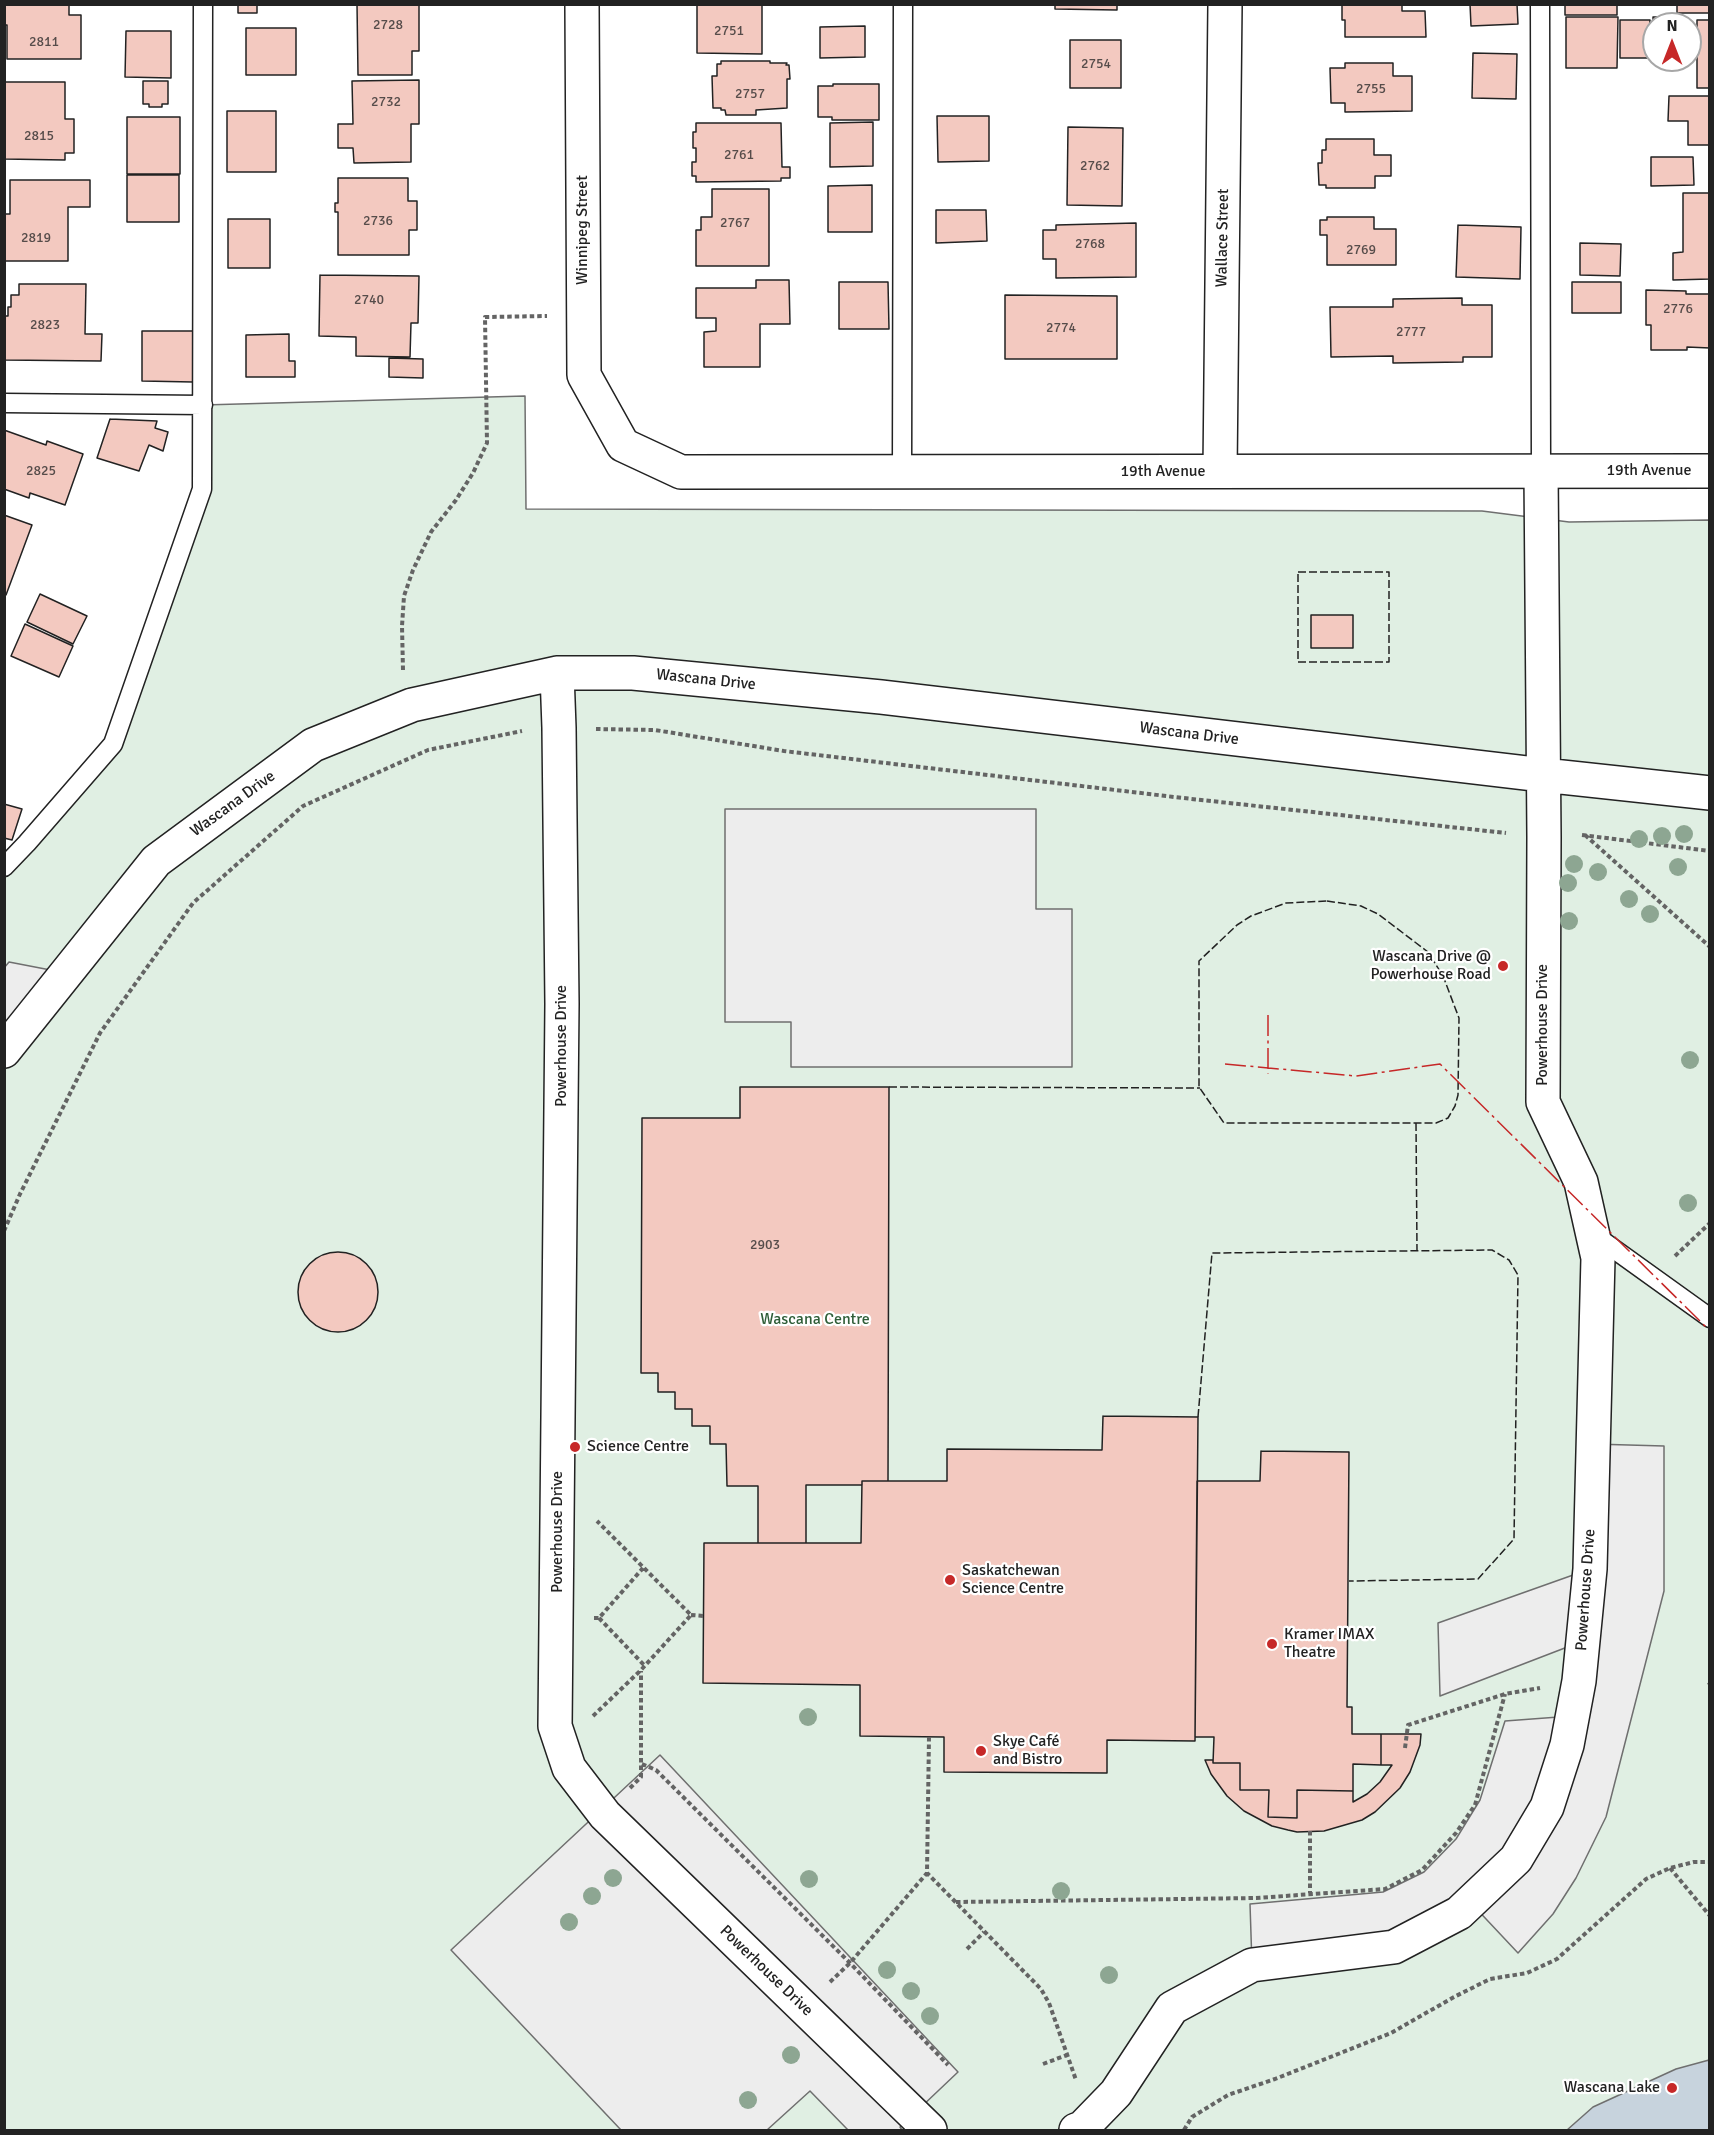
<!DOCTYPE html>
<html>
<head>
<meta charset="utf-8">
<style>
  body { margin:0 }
  #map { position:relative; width:1714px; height:2135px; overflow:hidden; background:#fff; font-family:Signika,sans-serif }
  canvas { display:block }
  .frame { position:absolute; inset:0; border:6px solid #222; pointer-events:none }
  .north { position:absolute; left:1642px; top:12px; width:60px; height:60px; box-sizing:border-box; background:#fff; border:2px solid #a7a7a7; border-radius:50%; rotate:0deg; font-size:16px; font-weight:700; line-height:24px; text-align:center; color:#222 }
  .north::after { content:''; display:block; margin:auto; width:21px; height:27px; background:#c62828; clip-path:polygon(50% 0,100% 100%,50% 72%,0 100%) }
</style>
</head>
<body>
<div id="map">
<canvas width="1714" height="2135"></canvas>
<div class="frame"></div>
<div class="north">N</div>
</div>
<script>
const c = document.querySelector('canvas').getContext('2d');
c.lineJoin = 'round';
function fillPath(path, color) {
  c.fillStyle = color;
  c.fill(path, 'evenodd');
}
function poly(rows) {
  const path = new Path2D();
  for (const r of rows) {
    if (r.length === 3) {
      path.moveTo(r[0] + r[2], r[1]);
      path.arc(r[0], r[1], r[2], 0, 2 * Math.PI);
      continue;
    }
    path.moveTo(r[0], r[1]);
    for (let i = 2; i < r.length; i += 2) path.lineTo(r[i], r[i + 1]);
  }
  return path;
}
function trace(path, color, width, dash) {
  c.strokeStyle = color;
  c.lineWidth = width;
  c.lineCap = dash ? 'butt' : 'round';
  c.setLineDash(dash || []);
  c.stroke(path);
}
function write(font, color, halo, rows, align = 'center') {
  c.font = font + ' Signika,sans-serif';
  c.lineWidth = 4.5;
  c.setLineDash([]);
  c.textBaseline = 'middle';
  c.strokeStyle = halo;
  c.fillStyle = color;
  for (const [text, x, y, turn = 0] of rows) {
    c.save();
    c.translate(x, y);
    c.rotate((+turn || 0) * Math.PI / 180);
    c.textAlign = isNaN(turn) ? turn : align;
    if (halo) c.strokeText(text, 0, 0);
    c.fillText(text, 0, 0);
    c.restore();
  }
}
const green = poly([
  [525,396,526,509,1482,511,1569,522,1709,520,1709,2130,5,2130,4,858,113,744,202,489,203,405,525,396]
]);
fillPath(green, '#e0efe3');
trace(green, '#6f6f6f', 1.5);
const parking = poly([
  [725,809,1036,809,1036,909,1072,909,1072,1067,791,1067,791,1022,725,1022,725,809],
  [9,962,66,973,5,1055,4,968,9,962],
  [1593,1444,1664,1446,1664,1591,1606,1817,1576,1878,1553,1914,1518,1953,1471,1903,1394,1947,1252,1965,1250,1904,1383,1892,1424,1872,1456,1839,1480,1800,1505,1721,1572,1716,1583,1641,1440,1696,1438,1623,1590,1569,1593,1444],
  [660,1755,958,2072,900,2127,902,2130,848,2130,810,2091,767,2130,621,2130,451,1950,660,1755]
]);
fillPath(parking, '#ededed');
trace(parking, '#6f6f6f', 1.5);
const water = poly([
  [1709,2060,1709,2130,1567,2130,1593,2107,1676,2069,1709,2060]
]);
fillPath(water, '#c7d3dd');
trace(water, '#6f6f6f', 1.5);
const building = poly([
  [4,4,69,4,69,15,81,15,81,59,7,59,7,25,4,25,4,4],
  [238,4,257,4,257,13,238,13,238,4],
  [357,4,419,4,419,51,412,51,412,75,358,75,357,4],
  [697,4,762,4,762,54,697,53,697,4],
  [1055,4,1117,4,1117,10,1055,9,1055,4],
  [1342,4,1402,4,1402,11,1425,11,1426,37,1345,37,1345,20,1342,20,1342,4],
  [1470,4,1517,4,1518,24,1471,26,1470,4],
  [1565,4,1617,4,1617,15,1565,15,1565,4],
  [1677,4,1710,4,1710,13,1677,13,1677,4],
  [1566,17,1618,17,1617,68,1566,68,1566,17],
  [1653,17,1682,17,1681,24,1654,24,1654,50,1653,17],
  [1620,20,1650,20,1649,58,1620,58,1620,20],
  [1697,20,1710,20,1710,88,1697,88,1697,20],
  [865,26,865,57,820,58,820,27,865,26],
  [246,28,296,28,296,75,246,75,246,28],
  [126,31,171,31,171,78,125,77,126,31],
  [1070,40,1121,40,1121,88,1070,88,1070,40],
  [1473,53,1517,54,1516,99,1472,98,1473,53],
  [721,61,770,61,770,63,787,63,786,65,789,65,790,79,787,79,787,108,756,110,756,115,726,115,725,110,721,110,721,108,713,108,712,76,717,76,717,64,721,64,721,61],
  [1345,63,1393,63,1393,76,1412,76,1412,111,1345,112,1345,103,1331,103,1330,68,1345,68,1345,63],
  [419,80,419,124,411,124,411,162,354,163,353,148,338,148,338,124,353,124,352,81,419,80],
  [143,81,168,81,168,104,162,104,162,107,149,107,149,104,143,104,143,81],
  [4,82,65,82,65,119,74,119,74,153,65,153,65,160,4,159,4,82],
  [833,84,879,84,879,120,832,120,832,117,818,117,818,86,833,86,833,84],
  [1669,96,1710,96,1710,145,1688,145,1688,121,1668,121,1669,96],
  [227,111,276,111,276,172,227,172,227,111],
  [937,116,989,116,989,161,938,162,937,116],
  [127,117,180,117,180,174,127,174,127,117],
  [873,122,873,166,830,167,830,123,873,122],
  [696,123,781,123,782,167,790,167,790,178,781,178,781,181,696,182,696,176,692,176,692,162,696,162,696,148,693,148,693,132,696,132,696,123],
  [1068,127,1123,128,1122,206,1067,205,1068,127],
  [1326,139,1374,139,1374,155,1391,155,1391,176,1375,176,1375,188,1326,188,1326,185,1319,185,1318,163,1322,163,1322,150,1326,150,1326,139],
  [1651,157,1693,157,1694,185,1651,186,1651,157],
  [127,175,179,175,179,222,127,222,127,175],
  [338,178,408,178,408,201,417,201,417,230,409,230,409,255,338,255,338,212,335,212,335,203,338,203,338,178],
  [10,180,90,180,90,207,68,207,68,261,4,261,4,214,10,214,10,180],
  [872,185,872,232,828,232,828,186,872,185],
  [712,189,769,189,769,266,696,266,696,230,701,230,701,217,712,217,712,189],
  [1683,193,1710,193,1710,279,1673,280,1673,253,1683,252,1683,193],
  [936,210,986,210,987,241,936,243,936,210],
  [1327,217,1374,217,1374,229,1396,229,1396,265,1327,265,1327,235,1320,235,1320,220,1327,220,1327,217],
  [228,219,270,219,270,268,228,268,228,219],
  [1136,223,1136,277,1056,278,1056,259,1043,259,1043,230,1056,230,1056,225,1136,223],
  [1458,225,1521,227,1520,279,1456,277,1458,225],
  [1580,243,1621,244,1620,276,1580,275,1580,243],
  [320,275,419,276,418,323,411,323,410,357,356,356,356,337,319,336,320,275],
  [756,280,789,280,790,324,760,324,760,367,704,367,704,332,716,331,716,318,696,318,696,288,756,288,756,280],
  [839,282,888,282,889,329,839,329,839,282],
  [1572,282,1621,282,1621,313,1572,313,1572,282],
  [19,284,86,284,85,334,102,334,101,361,4,360,4,316,8,316,8,307,11,307,11,295,19,295,19,284],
  [1646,290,1686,291,1686,294,1710,294,1710,348,1687,347,1687,350,1651,350,1651,325,1646,325,1646,290],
  [1005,295,1117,296,1117,359,1005,359,1005,295],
  [1462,298,1462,305,1492,305,1492,357,1463,357,1463,362,1393,363,1393,356,1331,357,1330,307,1393,307,1393,299,1462,298],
  [142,331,194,331,193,382,142,381,142,331],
  [289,334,289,361,295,361,295,377,246,377,246,335,289,334],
  [389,358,423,359,423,378,389,377,389,358],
  [110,419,157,421,155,428,168,432,163,451,149,445,139,471,97,458,110,419],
  [4,430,46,445,47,441,83,454,65,505,30,493,29,498,4,489,4,430],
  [4,515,32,525,6,595,4,595,4,515],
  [40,594,87,616,73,644,27,622,40,594],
  [1311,615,1353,615,1353,648,1311,648,1311,615],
  [25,624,73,646,59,677,11,656,25,624],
  [4,804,22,809,12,840,4,838,4,804],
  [740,1087,889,1087,888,1481,862,1481,862,1485,806,1485,806,1543,758,1543,758,1486,727,1486,726,1444,710,1444,710,1426,692,1426,692,1409,675,1409,675,1392,658,1392,658,1373,641,1373,642,1118,740,1118,740,1087],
  [338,1292,40],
  [1103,1416,1198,1417,1195,1741,1107,1740,1107,1773,944,1772,944,1737,860,1736,860,1685,703,1683,704,1543,861,1543,862,1481,947,1481,947,1449,1102,1450,1103,1416],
  [1261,1451,1349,1452,1347,1707,1352,1707,1352,1734,1381,1734,1381,1765,1353,1764,1353,1791,1297,1790,1297,1818,1268,1817,1269,1790,1240,1790,1240,1763,1213,1763,1214,1737,1195,1737,1197,1481,1260,1481,1261,1451],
  [1381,1734,1421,1734,1420,1745,1410,1772,1400,1788,1375,1812,1362,1820,1324,1831,1297,1832,1288,1830,1272,1826,1244,1811,1227,1796,1211,1774,1205,1760,1213,1760,1213,1763,1240,1763,1240,1790,1269,1790,1268,1817,1297,1818,1297,1790,1353,1791,1353,1802,1367,1794,1380,1782,1392,1765,1381,1765,1381,1734]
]);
fillPath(building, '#f3c9c0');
trace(building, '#222', 1.5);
const lane = poly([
  [1540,4,1541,471],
  [4,403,203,405],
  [902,472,903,4],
  [4,867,27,843,113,744,202,489,203,4],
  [1593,1234,1710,1318]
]);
const street = poly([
  [1220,471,1225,4],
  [557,673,559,728,562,1004,555,1726,569,1768,605,1815,930,2130],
  [4,1051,156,861,313,745,412,705,557,673,633,673,881,697,1543,775,1710,793],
  [1076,2130,1082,2128,1116,2093,1172,2008,1252,1965,1394,1947,1459,1913,1516,1859,1547,1807,1567,1745,1579,1681,1590,1569,1598,1258,1581,1182,1543,1102,1544,837,1541,471]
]);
const secondary = poly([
  [582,4,584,375,623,445,681,472,1710,471]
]);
trace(lane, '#222', 21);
trace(street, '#222', 36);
trace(secondary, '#222', 36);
trace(poly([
  [403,670,402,626,404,596,413,570,431,532,456,500,473,473,487,443,485,317,547,316],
  [596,729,655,730,784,751,1183,798,1506,833],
  [1582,835,1710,851],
  [1585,835,1710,947],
  [4,1231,20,1194,100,1033,193,903,303,806,428,750,522,731],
  [1675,1256,1710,1223],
  [691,1615,704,1616],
  [594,1618,599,1618,643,1568],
  [599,1618,645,1666],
  [1708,1685,1710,1684],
  [593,1716,641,1670,691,1615,597,1521],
  [929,1737,927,1873,1041,1989,1049,2003,1076,2080],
  [1405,1748,1408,1725,1505,1694,1540,1688],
  [642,1764,656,1770,850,1963,948,2065],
  [630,1788,641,1777,641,1671],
  [1310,1831,1310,1893],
  [1670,1868,1710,1916],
  [956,1902,1256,1898,1385,1889,1422,1870,1456,1833,1475,1805,1505,1694],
  [967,1949,984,1932],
  [830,1982,850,1963,927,1873],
  [1043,2064,1067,2055],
  [1184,2130,1192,2117,1228,2095,1275,2079,1391,2033,1454,1997,1490,1979,1527,1973,1557,1959,1646,1879,1670,1868,1694,1862,1710,1862]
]), '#646464', 4, [4.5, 3]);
trace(lane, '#fff', 18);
trace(street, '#fff', 33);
trace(secondary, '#fff', 33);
trace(poly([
  [1298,572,1389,572,1389,662,1298,662,1298,572],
  [1327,901,1361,906,1378,914,1428,952,1443,976,1459,1018,1458,1095,1455,1106,1448,1118,1436,1123,1224,1123,1199,1087,1199,961,1237,925,1251,916,1286,903,1327,901],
  [889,1087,1200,1088],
  [1416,1123,1417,1251],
  [1198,1417,1212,1253,1492,1250,1509,1260,1518,1275,1514,1539,1478,1579,1349,1581]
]), '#222', 1.5, [8, 3]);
trace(poly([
  [1268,1015,1268,1074],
  [1225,1064,1356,1076,1440,1064,1710,1331]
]), '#c62828', 1.5, [21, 4.5, 3, 4.5]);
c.fillStyle = '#8da692';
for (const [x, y] of [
  [1684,834],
  [1662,836],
  [1639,839],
  [1574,864],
  [1678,867],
  [1598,872],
  [1568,883],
  [1629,899],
  [1650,914],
  [1569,921],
  [1690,1060],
  [1688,1203],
  [808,1717],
  [613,1878],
  [809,1879],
  [1061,1891],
  [592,1896],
  [569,1922],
  [887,1970],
  [1109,1975],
  [911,1991],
  [930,2016],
  [791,2055],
  [748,2100]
]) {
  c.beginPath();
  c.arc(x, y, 9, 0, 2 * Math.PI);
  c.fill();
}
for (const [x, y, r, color] of [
  [1503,966,6,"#c62828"],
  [575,1447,6,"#c62828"],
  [950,1580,6,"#c62828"],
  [1272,1644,6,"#c62828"],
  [981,1751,6,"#c62828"],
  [1672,2088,6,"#c62828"]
]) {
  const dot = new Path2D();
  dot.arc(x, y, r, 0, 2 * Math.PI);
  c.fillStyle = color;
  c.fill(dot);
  trace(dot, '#fff', 2);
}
write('14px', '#564c4a', null, [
  ["2728",388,25],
  ["2751",729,31],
  ["2811",44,42],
  ["2754",1096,64],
  ["2755",1371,89],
  ["2757",750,94],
  ["2732",386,102],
  ["2815",39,136],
  ["2761",739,155],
  ["2762",1095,166],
  ["2736",378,221],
  ["2767",735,223],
  ["2819",36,238],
  ["2768",1090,244],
  ["2769",1361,250],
  ["2740",369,300],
  ["2776",1678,309],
  ["2823",45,325],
  ["2774",1061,328],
  ["2777",1411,332],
  ["2825",41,471],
  ["2903",765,1245]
]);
write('16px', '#222', '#fff', [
  ["Winnipeg Street",583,230,-90],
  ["Wallace Street",1223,238,-89],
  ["19th Avenue",1649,471],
  ["19th Avenue",1163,472],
  ["Wascana Drive",706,680,6],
  ["Wascana Drive",1189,734,7],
  ["Wascana Drive",233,804,-36],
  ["Powerhouse Drive",1543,1025,-90],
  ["Powerhouse Drive",562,1046,-90],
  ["Powerhouse Drive",558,1532,-90],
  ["Powerhouse Drive",1586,1590,-86],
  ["Powerhouse Drive",766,1971,44]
]);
write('16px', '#222', '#fff', [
  ["Wascana Drive @",1491,957,"right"],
  ["Powerhouse Road",1491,975,"right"],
  ["Science Centre",587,1447],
  ["Saskatchewan",962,1571],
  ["Science Centre",962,1589],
  ["Kramer IMAX",1284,1635],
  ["Theatre",1284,1653],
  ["Skye Café",993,1742],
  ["and Bistro",993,1760],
  ["Wascana Lake",1660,2088,"right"]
], 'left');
write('16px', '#2f5e38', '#fff', [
  ["Wascana Centre",815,1320]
]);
</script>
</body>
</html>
